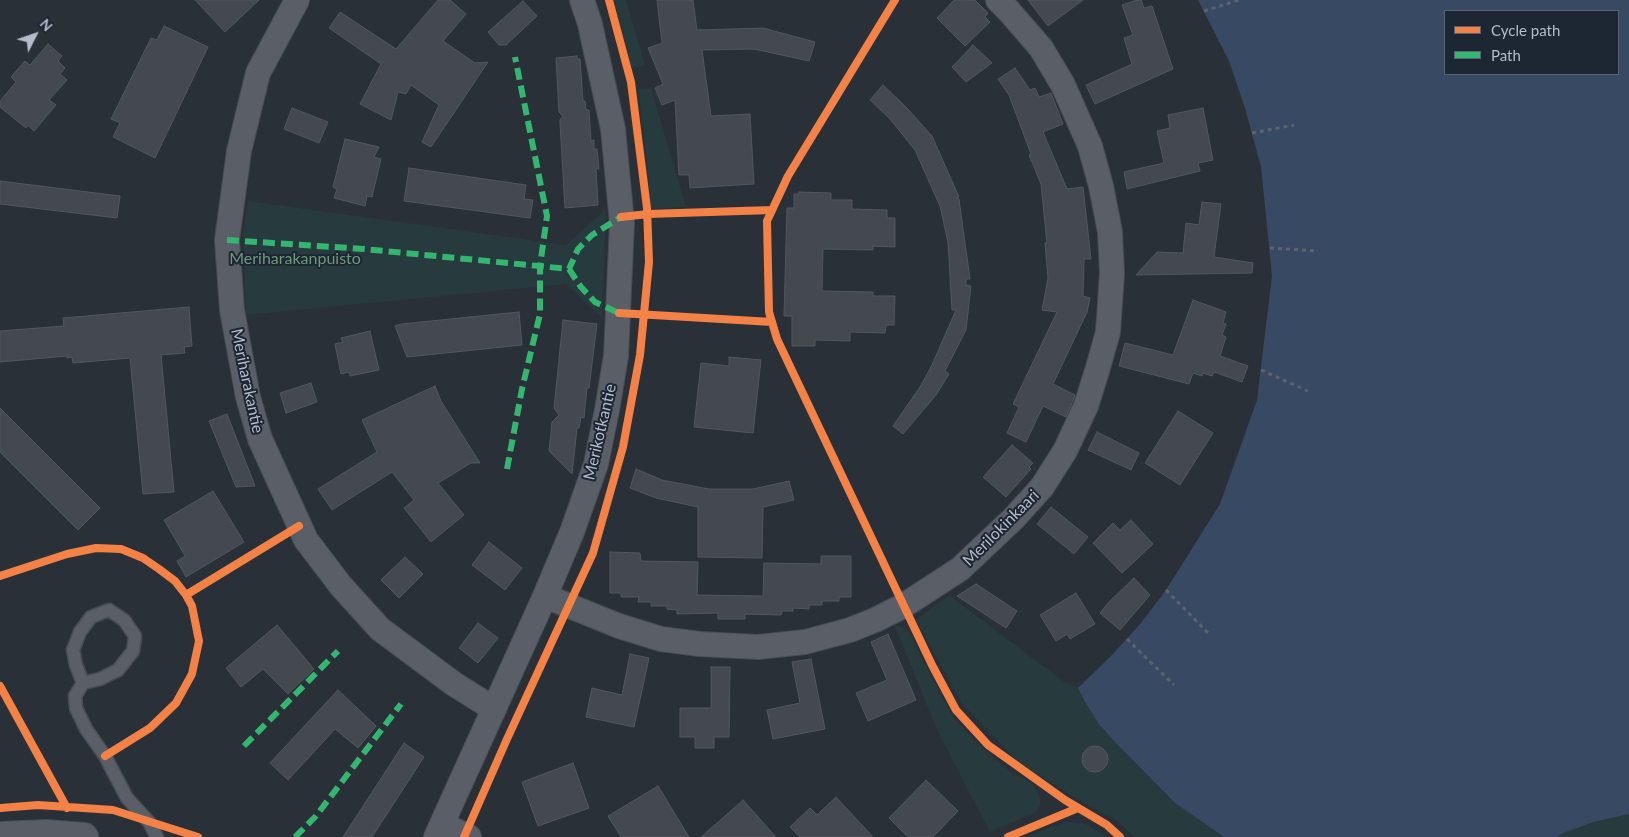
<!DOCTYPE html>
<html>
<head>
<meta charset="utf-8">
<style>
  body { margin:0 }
  #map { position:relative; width:1629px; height:837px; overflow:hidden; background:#2a3038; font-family:Lato,sans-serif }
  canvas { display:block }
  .legend { position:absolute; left:1444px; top:10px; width:175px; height:65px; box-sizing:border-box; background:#1d2633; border:1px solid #59626f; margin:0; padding:6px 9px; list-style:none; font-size:15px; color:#b4bcc9 }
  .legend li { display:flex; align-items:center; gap:10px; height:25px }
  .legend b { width:25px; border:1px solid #59626f }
  .north { position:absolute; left:10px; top:10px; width:50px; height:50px; -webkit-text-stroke:4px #1d2633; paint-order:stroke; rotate:49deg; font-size:14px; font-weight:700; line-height:20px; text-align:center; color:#b4bcc9 }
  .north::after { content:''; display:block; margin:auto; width:18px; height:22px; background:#b4bcc9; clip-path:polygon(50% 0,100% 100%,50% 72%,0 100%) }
</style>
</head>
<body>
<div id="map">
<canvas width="1629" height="837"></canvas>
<ul class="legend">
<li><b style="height:6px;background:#f48246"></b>Cycle path</li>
<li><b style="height:6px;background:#33b770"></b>Path</li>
</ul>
<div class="north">N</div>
</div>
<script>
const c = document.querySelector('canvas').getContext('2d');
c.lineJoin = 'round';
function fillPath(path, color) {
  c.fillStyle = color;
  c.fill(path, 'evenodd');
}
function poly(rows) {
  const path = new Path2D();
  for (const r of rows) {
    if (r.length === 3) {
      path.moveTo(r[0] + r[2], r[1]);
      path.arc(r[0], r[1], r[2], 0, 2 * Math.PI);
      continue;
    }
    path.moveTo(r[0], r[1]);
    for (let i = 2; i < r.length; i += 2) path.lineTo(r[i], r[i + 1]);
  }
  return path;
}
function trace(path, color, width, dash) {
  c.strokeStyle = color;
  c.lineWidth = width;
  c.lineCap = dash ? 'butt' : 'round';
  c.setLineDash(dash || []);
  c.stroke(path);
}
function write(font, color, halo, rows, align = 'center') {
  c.font = font + ' Lato,sans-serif';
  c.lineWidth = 4;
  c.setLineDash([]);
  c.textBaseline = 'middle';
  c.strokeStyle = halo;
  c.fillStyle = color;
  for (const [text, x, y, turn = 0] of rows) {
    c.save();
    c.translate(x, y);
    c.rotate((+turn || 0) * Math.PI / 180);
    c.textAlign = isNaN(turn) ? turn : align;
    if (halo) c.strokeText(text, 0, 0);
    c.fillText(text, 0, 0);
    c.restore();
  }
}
fillPath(poly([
  [614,0,626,0,645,65,632,68],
  [651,88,686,207,651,209,647,162,638,89],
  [248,201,566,245,606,209,602,318,566,284,246,315,243,234],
  [949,595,1063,681,1078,688,1098,723,1128,755,1175,803,1224,837,1135,837,1115,819,1085,804,1017,761,962,704,916,620],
  [894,624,904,628,909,632,941,695,954,718,976,742,1012,773,1032,783,1040,797,1040,805,1036,812,990,832,938,732],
  [1629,814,1629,837,1557,837,1563,833,1594,822],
  [1069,822,1086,824,1101,833,1105,837,1028,837,1053,826]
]), '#273a3e');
fillPath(poly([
  [1198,0,1629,0,1629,814,1594,822,1563,833,1557,837,1224,837,1175,803,1114,741,1098,723,1084,700,1078,688,1111,656,1141,623,1166,590,1220,504,1257,400,1272,276,1261,167,1245,108,1229,61],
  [1445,11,1618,11,1618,74,1445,74]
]), '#384963');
const building = poly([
  [195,0,259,0,225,32,195,0],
  [438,0,450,0,466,14,443,41,475,63,488,62,431,147,422,142,439,105,411,85,406,94,398,92,391,120,360,104,381,64,329,28,340,12,396,49,438,0],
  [657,0,693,0,697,30,763,28,815,42,809,61,754,49,702,50,711,116,750,114,754,184,690,188,689,175,679,175,675,100,662,105,655,88,663,84,648,48,662,43,657,0],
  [954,0,975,0,988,13,985,17,990,22,965,46,937,18,954,0],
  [1028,0,1083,0,1048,26,1028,0],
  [1137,0,1141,0,1144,8,1152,6,1173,69,1095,104,1086,85,1132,64,1124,38,1133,35,1122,5,1137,0],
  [523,1,537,16,506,45,499,45,488,32,523,1],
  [164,26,208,47,155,158,113,137,120,123,111,119,151,38,157,40,164,26],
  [48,44,62,56,58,61,65,68,60,74,67,80,49,100,56,105,34,131,28,125,26,128,0,107,0,101,16,82,11,77,25,61,30,65,48,44],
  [973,45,992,63,966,82,952,67,973,45],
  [577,56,577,59,580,59,583,101,585,101,586,110,589,110,591,141,594,140,594,149,597,149,599,169,596,169,598,205,565,208,560,123,560,120,563,116,559,112,556,58,577,56],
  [1015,68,1030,90,1035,88,1039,97,1051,93,1063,124,1043,132,1067,189,1083,187,1091,259,1084,259,1083,296,1090,298,1087,312,1053,384,1075,395,1073,401,1066,417,1043,406,1026,442,1007,433,1019,407,1013,404,1057,312,1042,310,1048,278,1045,243,1047,243,1041,184,1029,155,1031,154,1009,95,998,79,1015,68],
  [883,85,906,107,932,136,959,197,956,198,959,199,970,279,966,279,966,286,967,285,971,286,966,330,945,371,949,374,936,395,903,434,893,426,920,387,931,367,956,310,952,310,948,242,940,206,915,150,890,119,870,100,883,85],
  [292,108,328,122,319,143,284,129,292,108],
  [1203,108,1213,160,1198,163,1200,171,1127,189,1124,172,1164,163,1157,131,1170,128,1168,115,1203,108],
  [345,139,379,147,374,157,381,159,372,197,367,196,365,206,334,198,337,189,333,187,345,139],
  [409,168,526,185,524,199,533,200,530,218,404,201,409,168],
  [0,181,120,196,117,218,0,204,0,181],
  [799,192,831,193,831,200,852,200,852,209,887,210,887,218,895,218,895,247,873,246,873,250,823,249,822,291,873,292,873,296,895,296,894,325,886,325,885,333,850,332,850,341,815,340,815,346,792,346,792,316,784,316,787,208,794,208,794,194,799,194,799,192],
  [1202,202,1221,204,1214,257,1253,263,1252,273,1136,275,1157,252,1183,253,1186,223,1199,225,1202,202],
  [1193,300,1226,312,1223,323,1226,324,1222,335,1226,337,1220,356,1248,366,1242,382,1214,372,1212,376,1203,373,1202,376,1193,373,1189,384,1119,366,1125,343,1173,355,1193,300],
  [189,307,192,346,184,347,185,353,161,355,174,492,143,494,130,358,73,363,72,357,67,358,67,356,0,362,0,331,64,326,63,318,189,307],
  [519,312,522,345,407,357,395,326,401,324,519,312],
  [563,320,597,324,589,388,587,388,584,418,581,417,579,428,577,428,572,474,549,451,552,422,559,415,554,408,563,320],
  [370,331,379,370,350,376,349,372,341,374,335,344,343,342,341,338,370,331],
  [729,357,761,360,753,433,694,427,701,363,729,366,729,357],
  [311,383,317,402,286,413,280,393,311,383],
  [435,386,441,401,480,463,471,463,438,483,464,515,431,542,404,508,414,500,392,472,332,510,318,489,377,452,362,420,435,386],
  [0,408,100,508,78,530,0,452,0,408],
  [1178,411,1213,433,1180,485,1145,463,1178,411],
  [227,414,255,486,236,487,209,421,227,414],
  [1097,432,1139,453,1131,470,1088,450,1097,432],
  [1012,445,1033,463,1029,467,1031,469,1006,497,983,477,1012,445],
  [636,469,662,480,709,489,753,489,789,481,794,500,763,507,762,558,698,557,698,507,656,498,630,488,636,469],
  [213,491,244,542,186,577,177,561,185,556,164,520,213,491],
  [1051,507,1088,537,1074,554,1037,524,1051,507],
  [1131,520,1153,544,1122,573,1093,543,1113,523,1120,530,1131,520],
  [489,542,522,568,505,590,472,565,489,542],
  [610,552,640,553,641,561,698,562,697,595,763,596,764,563,821,564,821,556,851,556,851,597,839,597,839,601,822,601,822,605,809,605,809,609,793,608,793,611,782,611,781,615,745,614,745,619,718,619,718,613,677,614,677,610,667,609,667,606,651,606,651,602,638,602,639,597,621,597,621,593,610,593,610,552],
  [405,557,423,574,399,598,381,580,405,557],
  [1134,578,1150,595,1120,630,1100,613,1109,602,1134,578],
  [976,584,1017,611,1006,628,957,596,976,584],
  [1076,593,1095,624,1070,639,1067,634,1056,641,1040,615,1076,593],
  [478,623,498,638,478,663,459,648,478,623],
  [277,625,314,669,288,694,263,669,241,687,226,668,277,625],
  [888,634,916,700,868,721,856,693,887,680,871,642,888,634],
  [630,654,649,658,634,727,586,717,592,688,622,695,630,654],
  [811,659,825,729,773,739,767,710,800,703,792,662,811,659],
  [711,667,730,667,729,737,714,737,714,748,695,748,695,737,680,737,680,708,711,708,711,667],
  [338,690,376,726,358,748,335,729,288,780,270,763,338,690],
  [404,743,424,757,372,837,343,837,404,743],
  [1095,759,13],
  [573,763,589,808,538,826,522,782,573,763],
  [926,780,958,811,933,837,908,837,889,818,926,780],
  [658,786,689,837,621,837,608,816,658,786],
  [836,797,873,837,800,837,790,827,810,808,817,815,836,797],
  [743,800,776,837,701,837,724,817,743,800]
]);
fillPath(building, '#444950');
trace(building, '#52575f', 1);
const lane = poly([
  [83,683,76,665,73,650,80,632,91,617,109,610,124,620,135,636,133,651,118,670,100,679,83,683,75,696,76,708,86,729,105,756,127,798,149,822,157,837]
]);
const street = poly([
  [297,0,258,73,239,151,227,240,232,310,248,397,260,439,306,540,341,586,380,629,454,684,494,709],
  [545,596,619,626,661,639,700,644,758,647,805,642,850,630,875,620,903,606,960,569,1014,518,1042,487,1065,451,1086,406,1097,371,1108,332,1112,273,1110,232,1101,186,1090,146,1063,85,1041,48,1008,10,998,0],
  [442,824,469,837],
  [436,837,545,596,572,532,596,464,607,410,616,356,622,223,613,129,590,24,582,0]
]);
const secondary = poly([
  [0,836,46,834,84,837]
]);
trace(lane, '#484c53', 15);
trace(street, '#484c53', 26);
trace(secondary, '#484c53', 30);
trace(poly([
  [1204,11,1239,0],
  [1252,133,1294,125],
  [1270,248,1318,251],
  [1261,370,1308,391],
  [1166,590,1209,634],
  [1127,639,1174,685]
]), '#5d636a', 3, [4, 4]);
trace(lane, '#5a5e66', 12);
trace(street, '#5a5e66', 24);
trace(secondary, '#595d64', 28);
trace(poly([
  [227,240,364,249,569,269,578,249,592,235,621,217],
  [569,269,581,287,595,302,619,313],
  [507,469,522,389,540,314,540,266,547,216,515,57],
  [244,746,338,651],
  [295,837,316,816,401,704]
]), '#33b770', 6, [12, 6]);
trace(poly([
  [895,0,788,176,767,221,769,312,777,339,932,665,956,710,988,745,1065,800,1107,825,1120,837],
  [621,217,648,214,772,210],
  [619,313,772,322],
  [0,576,67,554,96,548,121,549,143,558,159,569,175,581,186,595,192,606,199,641,192,674,176,703,150,728,105,756],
  [186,595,299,526],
  [0,686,67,808],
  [0,808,38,805,113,810,198,837],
  [464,837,507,739,593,553,623,447,640,355,649,262,647,208,631,82,609,0],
  [1008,837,1078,808]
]), '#f48246', 8);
write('16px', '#6b9a76', '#1d2633', [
  ["Meriharakanpuisto",295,259]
]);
write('16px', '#b4bcc9', '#1d2633', [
  ["Meriharakantie",247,381,78],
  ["Merikotkantie",600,432,-77],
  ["Merilokinkaari",1001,528,-45]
]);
</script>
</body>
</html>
